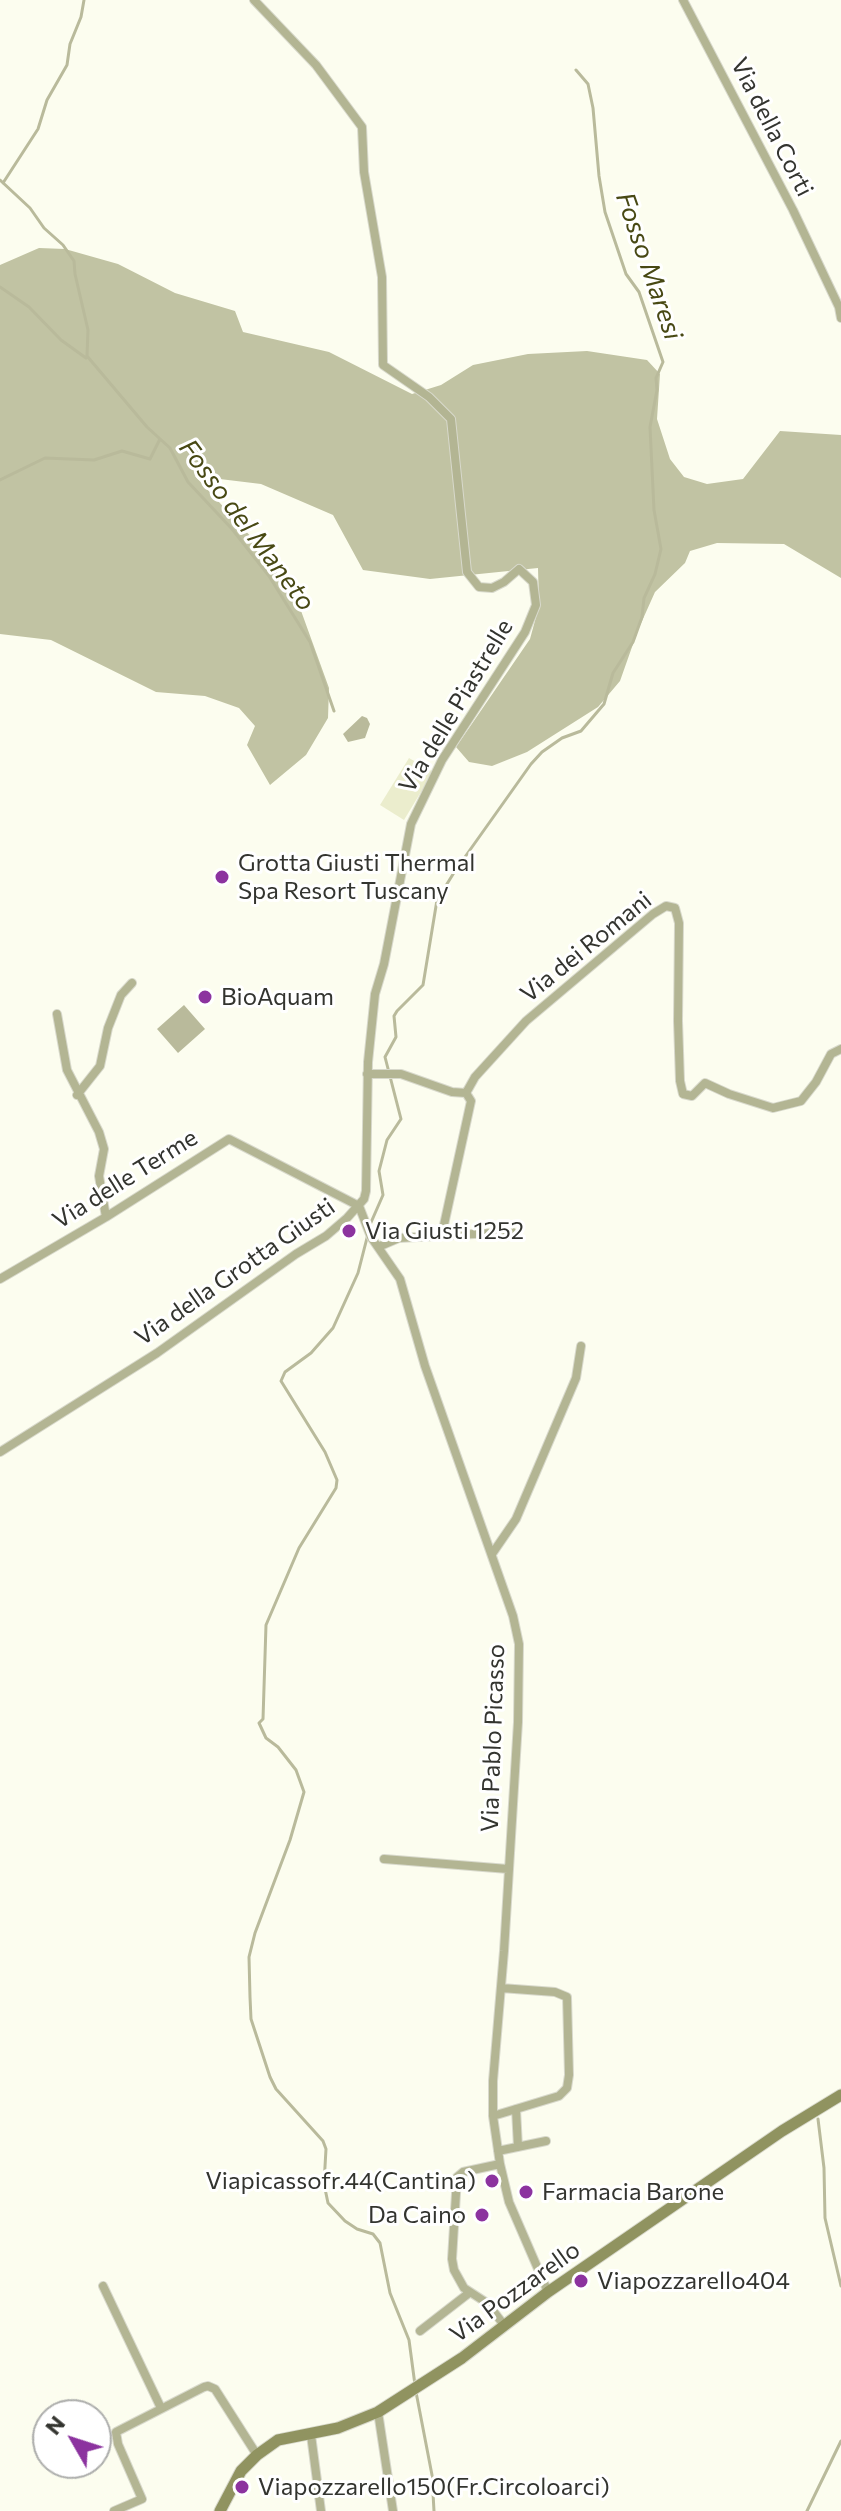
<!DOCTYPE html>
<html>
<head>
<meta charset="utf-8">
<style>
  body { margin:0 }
  #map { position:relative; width:841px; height:2511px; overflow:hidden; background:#fcfdef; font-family:Commissioner,sans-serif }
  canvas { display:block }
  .north { position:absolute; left:32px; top:2399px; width:80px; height:80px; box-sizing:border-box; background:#fff; border:2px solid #adaeac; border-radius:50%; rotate:309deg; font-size:22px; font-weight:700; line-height:32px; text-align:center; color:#33342f }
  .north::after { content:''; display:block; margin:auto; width:28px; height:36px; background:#8c339f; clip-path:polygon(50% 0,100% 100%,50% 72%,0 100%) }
</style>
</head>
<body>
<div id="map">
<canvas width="841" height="2511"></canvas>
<div class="north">N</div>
</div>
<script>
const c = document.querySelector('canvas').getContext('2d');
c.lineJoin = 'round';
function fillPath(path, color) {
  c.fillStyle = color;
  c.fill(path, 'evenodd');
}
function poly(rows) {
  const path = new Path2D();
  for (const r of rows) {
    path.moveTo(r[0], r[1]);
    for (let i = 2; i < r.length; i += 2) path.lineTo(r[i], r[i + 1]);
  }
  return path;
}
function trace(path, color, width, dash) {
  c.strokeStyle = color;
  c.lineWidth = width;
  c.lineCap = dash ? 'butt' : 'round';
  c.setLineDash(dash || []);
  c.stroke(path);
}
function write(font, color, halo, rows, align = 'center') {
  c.font = font + ' Commissioner,sans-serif';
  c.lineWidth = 6;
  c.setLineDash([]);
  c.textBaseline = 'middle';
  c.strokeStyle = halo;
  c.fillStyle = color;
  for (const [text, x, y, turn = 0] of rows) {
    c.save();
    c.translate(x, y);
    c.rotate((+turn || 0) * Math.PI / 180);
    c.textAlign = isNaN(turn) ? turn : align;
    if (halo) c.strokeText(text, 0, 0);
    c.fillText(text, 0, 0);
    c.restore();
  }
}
fillPath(poly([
  [409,758,433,772,404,820,380,805]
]), '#ebedcd');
fillPath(poly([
  [39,248,65,249,118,264,175,293,235,311,243,332,329,352,412,394,441,385,473,365,528,354,587,351,647,360,660,374,657,419,670,459,684,477,707,484,743,479,780,431,841,435,841,578,784,544,717,543,690,551,685,563,655,592,638,630,620,681,598,707,527,752,492,766,469,762,456,747,530,639,539,606,538,568,430,579,363,570,333,515,261,484,195,476,254,540,283,581,300,608,329,688,328,718,306,755,270,785,247,745,255,726,239,708,205,696,156,692,51,640,0,634,0,265]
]), '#c1c3a3');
fillPath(poly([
  [362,716,367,718,370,724,365,738,348,742,343,734],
  [184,1005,205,1029,178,1053,157,1029]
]), '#b9ba9b');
trace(poly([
  [0,180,30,208,44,228,63,245,74,261,75,274,88,330,87,356,147,427,170,448,188,482,232,529,269,576,310,642,334,711],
  [3,183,38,129,47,100,67,65,70,44,81,17,84,0],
  [0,287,29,307,61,340,86,358],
  [0,480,45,458,94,460,122,451,150,459,160,439],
  [369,1227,383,1195,379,1171,387,1140,401,1119,385,1057,396,1037,394,1016,397,1011,423,985,437,900,455,871,531,764,542,752,562,738,581,731,604,704,613,673,633,642,642,617,644,598,655,574,661,549,654,510,650,427,657,390,656,378,663,362,639,292,626,274,605,212,599,176,593,108,588,84,576,70],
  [368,1234,358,1273,333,1328,311,1353,285,1372,281,1381,325,1452,337,1480,336,1488,299,1548,266,1625,263,1719,259,1723,266,1738,278,1747,296,1770,304,1792,290,1840,255,1933,249,1957,250,1997,251,2019,270,2077,276,2089,323,2141,326,2149,324,2184,328,2203,345,2221,357,2229,373,2234,380,2243,390,2293,409,2340,415,2385],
  [818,2119,824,2168,825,2218,841,2286],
  [416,2392,432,2475,434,2511],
  [807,2511,841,2441]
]), '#b9ba9b', 3);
const street = poly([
  [683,0,793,210,839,307,841,318],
  [57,1014,67,1070,99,1132,104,1149,99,1176,106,1217],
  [367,1074,401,1074,452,1092,466,1093],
  [466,1093,475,1077,526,1021,653,914,666,906,675,908,679,923,678,1021,680,1081,683,1094,692,1096,705,1083,729,1094,773,1108,801,1101,816,1082,831,1054,841,1049],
  [77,1095,100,1066,108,1028,121,995,132,983],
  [359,1206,371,1237,400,1279,425,1366,513,1616,519,1644,518,1722,504,1951,493,2081,493,2116,500,2164,509,2202,548,2292],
  [442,1234,471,1101,466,1093],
  [378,1247,399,1238,512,1232],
  [0,1279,106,1217,229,1139,359,1206],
  [0,1452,157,1353,296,1254,326,1236,347,1218,364,1199,366,1191,368,1062,375,994,384,964,411,824,442,760,525,632,536,605,533,582,519,569,504,582,492,588,479,587,467,572,451,419,429,397,383,365,382,277,364,172,362,127,316,65,254,0],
  [492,1554,516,1519,576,1378,581,1346],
  [384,1859,508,1869],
  [516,2109,518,2147],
  [493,2116,559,2096,567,2088,569,2075,567,1997,555,1992,501,1988],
  [498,2151,546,2141],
  [500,2164,463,2172,457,2177,452,2259,454,2270,464,2288,487,2303,504,2325],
  [103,2286,161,2408],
  [420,2331,469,2293],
  [378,2412,393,2511],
  [311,2435,321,2511],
  [114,2511,142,2499,118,2444,116,2432,204,2387,208,2386,215,2389,257,2455]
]);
const secondary = poly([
  [220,2511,241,2471,257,2455,278,2440,338,2428,378,2412,462,2358,548,2292,782,2131,841,2095]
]);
trace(street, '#d8d9cc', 10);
trace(secondary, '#d8d9cc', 13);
trace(street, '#b3b593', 8);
trace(secondary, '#909360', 11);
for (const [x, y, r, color] of [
  [222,877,8,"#8c339f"],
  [205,997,8,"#8c339f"],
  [349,1231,8,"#8c339f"],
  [492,2181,8,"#8c339f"],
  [526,2192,8,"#8c339f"],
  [482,2215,8,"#8c339f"],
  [581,2281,8,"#8c339f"],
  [242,2487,8,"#8c339f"]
]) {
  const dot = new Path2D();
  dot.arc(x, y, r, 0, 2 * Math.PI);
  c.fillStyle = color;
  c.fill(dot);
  trace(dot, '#fff', 3);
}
write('24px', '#33342f', '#fff', [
  ["Via della Corti",772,127,63],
  ["Via delle Piastrelle",456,706,-59],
  ["Via dei Romani",586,947,-39],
  ["Via delle Terme",125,1179,-32],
  ["Via della Grotta Giusti",235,1272,-35],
  ["Via Pablo Picasso",493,1738,-88],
  ["Via Pozzarello",515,2292,-36]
]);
write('24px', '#33342f', '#fff', [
  ["Grotta Giusti Thermal",238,863],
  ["Spa Resort Tuscany",238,891],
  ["BioAquam",221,997],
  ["Via Giusti 1252",365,1231],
  ["Viapicassofr.44(Cantina)",476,2181,"right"],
  ["Farmacia Barone",542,2192],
  ["Da Caino",466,2215,"right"],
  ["Viapozzarello404",597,2281],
  ["Viapozzarello150(Fr.Circoloarci)",258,2487]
], 'left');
write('italic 26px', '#484914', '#fff', [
  ["Fosso Maresi",649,266,71],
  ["Fosso del Maneto",247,525,53]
]);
</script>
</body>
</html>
